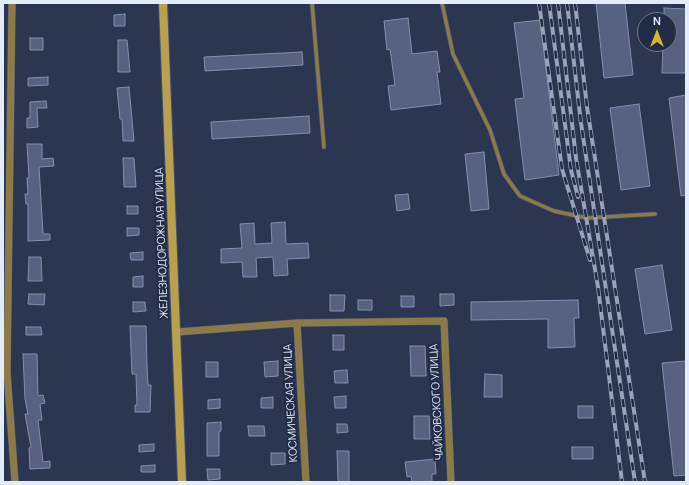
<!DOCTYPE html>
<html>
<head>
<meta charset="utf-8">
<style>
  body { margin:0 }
  #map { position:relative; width:689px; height:485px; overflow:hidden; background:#2c3651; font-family:Manrope,sans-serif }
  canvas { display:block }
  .frame { position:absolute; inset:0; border:4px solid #e4ebfc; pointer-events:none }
  .north { position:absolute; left:637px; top:12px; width:40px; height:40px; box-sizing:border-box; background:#222c46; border:1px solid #70788f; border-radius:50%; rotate:0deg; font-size:11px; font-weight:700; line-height:16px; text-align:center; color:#e4ebfc }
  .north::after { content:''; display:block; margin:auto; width:14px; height:18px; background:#d5b534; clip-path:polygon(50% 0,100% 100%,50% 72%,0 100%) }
</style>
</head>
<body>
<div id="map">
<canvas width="689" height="485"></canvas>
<div class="frame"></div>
<div class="north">N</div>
</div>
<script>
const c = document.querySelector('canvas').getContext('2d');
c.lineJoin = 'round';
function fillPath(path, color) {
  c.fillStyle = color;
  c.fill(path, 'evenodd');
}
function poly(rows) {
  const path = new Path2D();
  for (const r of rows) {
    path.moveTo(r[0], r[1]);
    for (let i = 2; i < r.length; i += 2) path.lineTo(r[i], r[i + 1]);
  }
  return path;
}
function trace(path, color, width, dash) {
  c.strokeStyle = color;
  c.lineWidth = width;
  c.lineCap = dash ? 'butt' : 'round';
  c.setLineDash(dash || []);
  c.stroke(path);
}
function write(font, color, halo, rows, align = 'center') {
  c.font = font + ' Manrope,sans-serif';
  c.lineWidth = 4;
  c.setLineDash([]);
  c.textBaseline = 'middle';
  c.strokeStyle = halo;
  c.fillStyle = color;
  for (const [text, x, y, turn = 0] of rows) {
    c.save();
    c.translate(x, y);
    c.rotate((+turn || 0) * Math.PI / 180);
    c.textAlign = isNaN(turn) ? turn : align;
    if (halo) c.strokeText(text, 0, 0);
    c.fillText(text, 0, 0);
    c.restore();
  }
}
const building = poly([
  [596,3,625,3,633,75,604,78,596,3],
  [664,8,686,9,686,73,662,73,663,44,669,44,669,20,664,20,664,8],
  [125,14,125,26,114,26,114,15,125,14],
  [408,18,412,54,437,51,440,72,437,72,441,104,391,110,388,86,395,85,390,49,387,50,384,21,408,18],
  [540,20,559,175,525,180,515,99,524,98,514,23,540,20],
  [30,38,43,38,43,50,30,50,30,38],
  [118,40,127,40,130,72,118,72,118,40],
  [302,52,303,65,205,71,204,57,302,52],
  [48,77,48,85,28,86,28,78,48,77],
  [129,87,134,141,123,141,122,119,120,119,117,88,129,87],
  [686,95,686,195,681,196,669,98,686,95],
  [46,101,47,108,37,108,38,127,27,128,27,118,30,118,30,102,46,101],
  [639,104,650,186,621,190,610,108,639,104],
  [309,116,310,133,212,139,211,122,309,116],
  [27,144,42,144,42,159,53,158,54,166,39,167,43,234,50,234,50,240,28,241,28,204,26,204,25,194,28,194,27,178,29,178,27,144],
  [484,152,489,209,471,211,465,154,484,152],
  [123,158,134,158,136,187,124,187,123,158],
  [408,194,410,209,397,211,395,195,408,194],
  [127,206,138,206,138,214,127,214,127,206],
  [285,222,286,244,308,243,309,258,287,259,288,275,274,276,273,257,256,258,257,277,243,277,242,262,221,263,221,249,242,248,240,224,254,223,255,244,272,243,271,223,285,222],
  [127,228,139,228,139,235,127,236,127,228],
  [143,252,143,260,131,260,130,253,143,252],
  [29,257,41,257,42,281,28,281,29,257],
  [662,265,672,330,645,334,635,269,662,265],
  [143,276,143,287,133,287,133,277,143,276],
  [29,294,45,294,44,305,28,304,29,294],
  [440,294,454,294,454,305,440,306,440,294],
  [330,295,345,295,344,311,330,311,330,295],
  [401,296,414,296,414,307,401,307,401,296],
  [358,300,372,300,372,310,358,310,358,300],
  [578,300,579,318,574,318,575,347,548,348,548,319,471,320,471,302,578,300],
  [133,302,145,302,146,311,133,312,133,302],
  [130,326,146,326,147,365,148,385,151,385,150,412,135,412,135,405,137,405,136,374,132,374,130,326],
  [26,327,41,327,42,335,26,335,26,327],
  [333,335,344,335,344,350,333,350,333,335],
  [410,346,425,346,426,376,411,376,410,346],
  [23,354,37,354,38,396,43,395,45,403,40,404,42,420,38,420,43,462,50,461,50,468,30,469,29,448,31,447,25,414,28,414,25,399,23,354],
  [278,361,278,376,265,377,264,362,278,361],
  [686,361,686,475,674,476,662,363,686,361],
  [206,362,218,362,218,377,206,377,206,362],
  [347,370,348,383,335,383,334,371,347,370],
  [485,374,502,375,502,397,484,397,485,374],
  [346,396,346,408,335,408,334,397,346,396],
  [273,397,273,408,261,408,261,398,273,397],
  [220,399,220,408,208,409,208,400,220,399],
  [578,406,593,406,593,418,578,418,578,406],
  [414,416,429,416,430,439,414,439,414,416],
  [221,422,221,431,219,432,219,456,207,456,207,423,221,422],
  [337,424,347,424,348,432,337,433,337,424],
  [248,426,264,426,265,436,249,436,248,426],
  [154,444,154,451,139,452,139,445,154,444],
  [572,447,593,447,593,459,572,459,572,447],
  [337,451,349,451,349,482,338,482,337,451],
  [271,453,285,453,285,464,271,465,271,453],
  [435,459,436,474,432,474,432,482,412,482,411,476,407,477,405,462,435,459],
  [155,465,155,472,141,472,141,466,155,465],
  [207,469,220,469,220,479,208,480,207,469]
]);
fillPath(building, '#566280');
trace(building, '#828faf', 1);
const lane = poly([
  [312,3,324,147],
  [442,3,453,54,490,130,504,174,520,196,554,211,587,218,655,214]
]);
const street = poly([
  [12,3,7,372,15,482],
  [297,323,306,482],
  [177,332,297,323,444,321,451,482]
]);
const secondary = poly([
  [163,3,182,482]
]);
trace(lane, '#49536c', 5);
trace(street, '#49536c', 8);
trace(secondary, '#49536c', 10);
trace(lane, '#8a7b49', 3.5);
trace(street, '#8a7b49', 7);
trace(secondary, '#b8a14d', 8);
const rail = poly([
  [539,3,562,169,590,260],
  [549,3,571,170,578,197],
  [558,3,576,158,598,287,622,482],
  [567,3,581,123,635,482],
  [575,3,587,107,645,482]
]);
trace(rail, '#9aa2b7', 4);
trace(rail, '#222c46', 2.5, [8]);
write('11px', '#e4ebfc', '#222c46', [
  ["ЖЕЛЕЗНОДОРОЖНАЯ УЛИЦА",162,243,-92],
  ["ЧАЙКОВСКОГО УЛИЦА",437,402,-93],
  ["КОСМИЧЕСКАЯ УЛИЦА",291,403,-93]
]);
</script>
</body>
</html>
